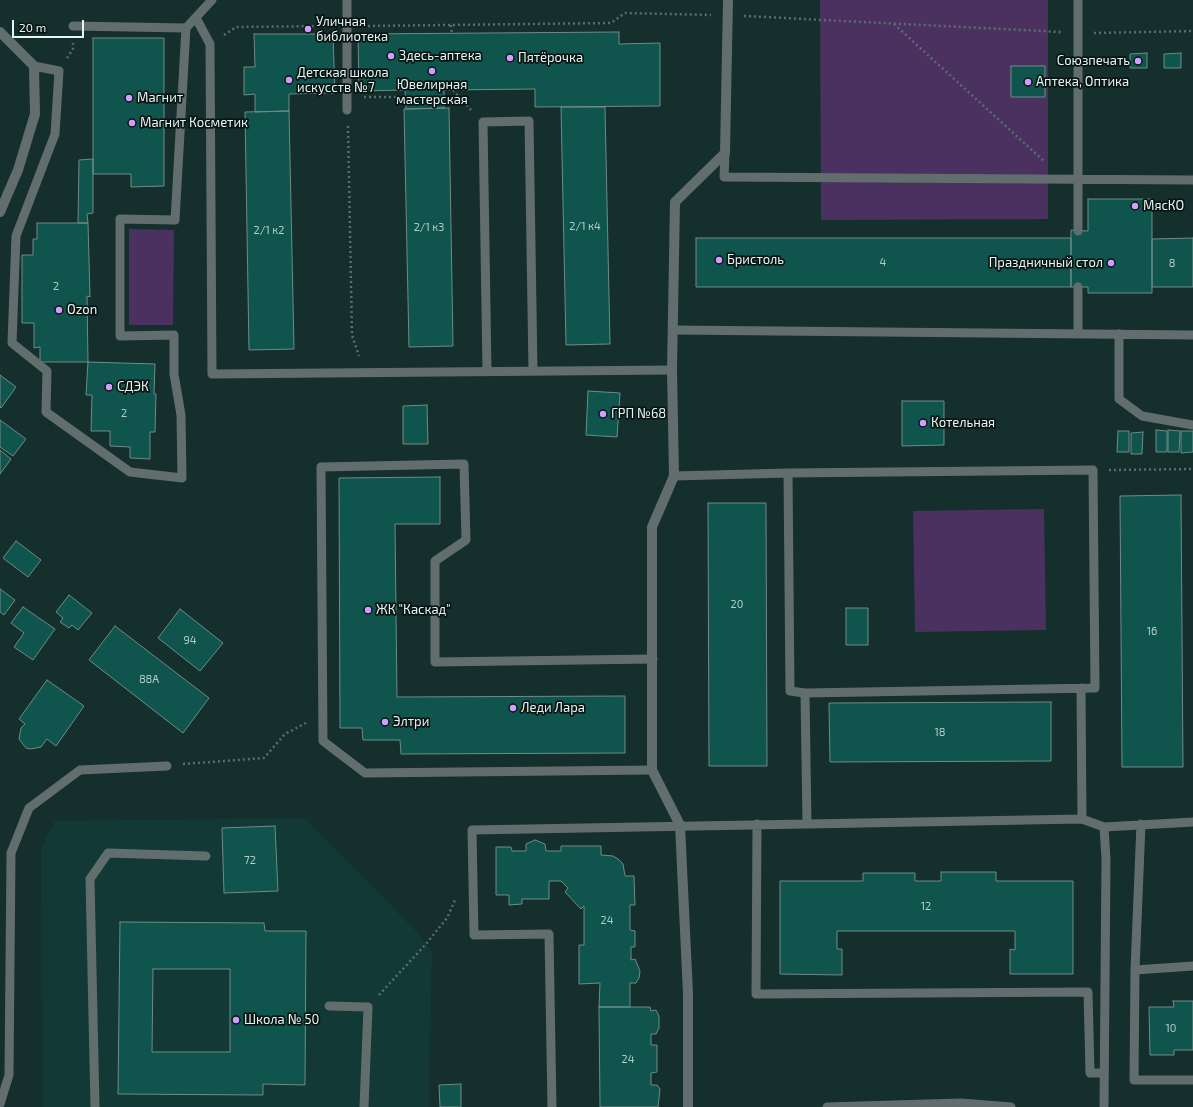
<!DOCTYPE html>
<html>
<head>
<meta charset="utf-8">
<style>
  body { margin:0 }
  #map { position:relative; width:1193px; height:1107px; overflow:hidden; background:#142f2c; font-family:"Exo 2",sans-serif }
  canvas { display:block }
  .scale { position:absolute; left:12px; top:20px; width:72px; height:18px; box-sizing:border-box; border:2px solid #e6f6f3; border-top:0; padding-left:5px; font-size:12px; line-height:14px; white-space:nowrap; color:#e6f6f3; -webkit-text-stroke:3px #091513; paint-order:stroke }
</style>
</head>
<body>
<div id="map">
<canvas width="1193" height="1107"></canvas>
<div class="scale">20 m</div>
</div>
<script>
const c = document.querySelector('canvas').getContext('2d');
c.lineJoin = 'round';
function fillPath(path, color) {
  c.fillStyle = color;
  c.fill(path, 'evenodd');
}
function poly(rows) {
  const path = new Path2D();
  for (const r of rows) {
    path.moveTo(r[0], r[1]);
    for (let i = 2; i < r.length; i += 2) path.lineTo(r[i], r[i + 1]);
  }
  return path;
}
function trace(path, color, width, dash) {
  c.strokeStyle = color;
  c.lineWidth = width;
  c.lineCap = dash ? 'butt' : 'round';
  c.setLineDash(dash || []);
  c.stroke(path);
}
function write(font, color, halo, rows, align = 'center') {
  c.font = font + ' "Exo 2",sans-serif';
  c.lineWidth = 3.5;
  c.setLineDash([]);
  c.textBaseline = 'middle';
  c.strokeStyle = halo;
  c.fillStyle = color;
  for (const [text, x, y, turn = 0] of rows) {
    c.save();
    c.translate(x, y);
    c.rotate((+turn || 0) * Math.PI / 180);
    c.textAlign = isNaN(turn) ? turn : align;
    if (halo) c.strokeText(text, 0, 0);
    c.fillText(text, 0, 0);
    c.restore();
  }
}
fillPath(poly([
  [305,818,418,933,432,952,429,1107,42,1107,41,848,55,821]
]), '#123935');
fillPath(poly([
  [820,0,1048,0,1048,219,821,220],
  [129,229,174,230,173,325,129,325],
  [1044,509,1046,630,915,632,913,511]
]), '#4b3160');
const building = poly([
  [619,32,619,44,660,43,660,106,535,107,535,89,444,90,444,108,406,109,405,90,359,91,358,34,619,32],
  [254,34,333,34,335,93,289,94,289,111,255,112,255,94,244,95,244,67,255,67,254,34],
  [93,38,164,38,164,186,131,187,131,174,93,174,93,38],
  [1147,53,1147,68,1130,68,1130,54,1147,53],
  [1181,53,1181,68,1164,68,1164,54,1181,53],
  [1011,66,1045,66,1045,97,1011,97,1011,66],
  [561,107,605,107,610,344,566,345,561,107],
  [449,108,453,346,409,347,404,109,449,108],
  [289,111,294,349,249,350,245,112,289,111],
  [93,159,93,213,87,214,88,223,78,223,79,160,93,159],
  [1088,199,1152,199,1152,293,1088,293,1088,287,1071,287,1071,230,1088,231,1088,199],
  [37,223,88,223,90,297,87,296,88,362,40,362,40,347,34,348,34,323,22,323,22,255,33,255,33,239,37,239,37,223],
  [696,238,1071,238,1071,287,696,287,696,238],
  [1193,238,1193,287,1152,287,1152,239,1193,238],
  [88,362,155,364,154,394,156,394,155,432,150,432,150,459,130,458,130,447,110,446,110,431,91,431,92,395,86,395,88,362],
  [0,375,16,387,1,408,0,407,0,375],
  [588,391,620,393,617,437,586,435,588,391],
  [902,401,944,401,944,445,902,446,902,401],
  [427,405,428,444,403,444,403,406,427,405],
  [0,420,26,439,13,456,0,447,0,420],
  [1156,430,1167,431,1167,452,1156,452,1156,430],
  [1168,430,1180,431,1179,452,1168,452,1168,430],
  [1118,431,1129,431,1129,452,1117,452,1118,431],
  [1181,431,1193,431,1193,452,1181,453,1181,431],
  [1143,432,1142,454,1131,454,1131,433,1143,432],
  [0,450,11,459,0,474,0,450],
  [440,477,440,524,395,524,397,697,625,696,625,753,401,754,400,740,363,740,362,728,340,728,339,478,440,477],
  [1181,495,1183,767,1122,767,1120,496,1181,495],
  [708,503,766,503,767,766,709,766,708,503],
  [16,541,41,560,28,577,3,558,16,541],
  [0,589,15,600,4,615,0,612,0,589],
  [69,595,92,613,78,630,72,625,69,628,60,622,63,618,56,612,69,595],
  [23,607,55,629,33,660,14,647,24,633,11,623,23,607],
  [846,608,868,608,868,645,846,645,846,608],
  [180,609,223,643,200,671,158,638,180,609],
  [115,626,209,698,183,733,89,660,115,626],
  [47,680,84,706,56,746,47,739,41,747,31,749,26,748,19,739,21,728,25,724,19,719,47,680],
  [1051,702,1051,761,830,762,829,703,1051,702],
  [275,826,278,891,224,893,222,828,275,826],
  [535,840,545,844,546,851,561,851,561,846,601,846,601,855,613,856,618,859,623,864,625,876,634,876,635,905,630,905,630,930,635,931,635,947,631,947,631,960,635,959,640,971,639,978,636,983,630,983,630,1007,599,1007,600,983,579,984,579,945,584,945,584,906,581,909,565,892,568,888,561,881,549,881,549,899,522,899,522,904,509,905,509,895,496,895,496,847,511,847,512,851,526,851,526,844,535,840],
  [941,872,996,872,996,881,1073,881,1073,974,1010,974,1010,949,1015,950,1015,931,837,931,837,949,842,949,842,975,780,974,780,881,863,881,863,873,915,873,915,881,941,881,941,872],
  [120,922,264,923,265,931,306,931,305,1085,263,1084,263,1095,118,1094,120,922],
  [153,969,230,969,230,1052,152,1052,153,969],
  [1173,1001,1193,1001,1193,1050,1174,1050,1174,1055,1150,1055,1149,1007,1174,1007,1173,1001],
  [599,1007,650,1007,651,1011,656,1010,659,1016,659,1028,656,1034,651,1034,651,1045,657,1045,657,1072,651,1073,651,1085,657,1085,660,1089,658,1107,600,1107,599,1007],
  [461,1084,461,1107,440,1107,439,1085,461,1084]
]);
fillPath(building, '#10544e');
trace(building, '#6e8c88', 1);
trace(poly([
  [744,16,1061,32],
  [894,24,1045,162],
  [451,25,452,34],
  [363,26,611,23,625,13,711,15],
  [1094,33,1193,31],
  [224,35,236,27,330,26],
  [67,58,73,49,73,43],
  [453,90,471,110],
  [364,97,397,97],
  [348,126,352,335,359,356],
  [1109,470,1193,469],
  [183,764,264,758,285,734,306,723],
  [379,995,426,944,447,918,455,900]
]), '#586f6c', 2.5, [2, 3]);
trace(poly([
  [347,0,347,110],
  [196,18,210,44,212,374,672,370],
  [73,26,186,28,212,0],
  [34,66,59,71,55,134,16,236,12,343,47,371,46,412,130,472,182,478,181,415,174,374,174,335,120,336,120,219,175,220,186,28],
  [725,153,724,177,1193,180],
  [1078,231,1078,0],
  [1078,287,1078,334],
  [673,330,1193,335],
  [1119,334,1119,399,1142,416,1193,425],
  [487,371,483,122,529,121,533,371],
  [674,476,788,473,1093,470,1095,688,805,693,790,691,788,473],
  [805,693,807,824,1082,819,1081,688],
  [652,770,365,773,323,741,321,467,464,464,466,540,435,561,435,662,653,659],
  [1082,819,1104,827,1106,859,1104,1107],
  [757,824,756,994,1088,992,1090,1073,1104,1073],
  [1104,827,1193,822],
  [1193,966,1135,970,1134,1080,1193,1080],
  [1135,970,1141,824],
  [329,1006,368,1007,364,1107],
  [0,1104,9,1075,11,853,29,808,80,770,167,766],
  [95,1107,90,879,108,853,206,856],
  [552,1107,549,934,474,935,472,830,807,824],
  [827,1107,961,1103,1011,1107]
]), '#626e6d', 9);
trace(poly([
  [0,32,34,66,35,114,18,170,0,212],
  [688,1107,688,994,680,825,652,770,652,527,674,476,672,370,675,202,725,153,728,0]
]), '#626e6d', 10);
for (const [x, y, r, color] of [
  [308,29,4,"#d19dfe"],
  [391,56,4,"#d19dfe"],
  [510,58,4,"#d19dfe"],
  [1138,61,4,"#d19dfe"],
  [432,71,4,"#d19dfe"],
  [289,80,4,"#d19dfe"],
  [1028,82,4,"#d19dfe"],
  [129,98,4,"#d19dfe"],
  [132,123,4,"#d19dfe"],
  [1135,206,4,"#d19dfe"],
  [719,260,4,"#d19dfe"],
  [1111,263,4,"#d19dfe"],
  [59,310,4,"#d19dfe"],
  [109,387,4,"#d19dfe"],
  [603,414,4,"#d19dfe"],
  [923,423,4,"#d19dfe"],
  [368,610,4,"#d19dfe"],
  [513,708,4,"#d19dfe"],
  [385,722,4,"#d19dfe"],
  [236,1020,4,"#d19dfe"]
]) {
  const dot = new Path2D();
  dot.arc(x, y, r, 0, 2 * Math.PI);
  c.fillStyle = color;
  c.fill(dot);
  trace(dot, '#091513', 1.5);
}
write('11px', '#b0ceca', null, [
  ["2/1 к4",585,226],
  ["2/1 к3",429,227],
  ["2/1 к2",269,230],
  ["4",883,262],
  ["8",1172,263],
  ["2",56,286],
  ["2",124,413],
  ["20",737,604],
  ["16",1152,631],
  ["94",190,640],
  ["88А",149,679],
  ["18",940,732],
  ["72",250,860],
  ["12",926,906],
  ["24",607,920],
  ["10",1171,1028],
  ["24",628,1059]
]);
write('13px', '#e6f6f3', '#091513', [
  ["Уличная",316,22],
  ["библиотека",316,37],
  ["Здесь-аптека",399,56],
  ["Пятёрочка",518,58],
  ["Союзпечать",1130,61,"right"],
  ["Детская школа",297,73],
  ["искусств №7",297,88],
  ["Аптека, Оптика",1036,82],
  ["Ювелирная",432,85,"center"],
  ["мастерская",432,100,"center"],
  ["Магнит",137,98],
  ["Магнит Косметик",140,123],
  ["МясКО",1143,206],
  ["Бристоль",727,260],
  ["Праздничный стол",1103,263,"right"],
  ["Ozon",67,310],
  ["СДЭК",117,387],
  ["ГРП №68",611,414],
  ["Котельная",931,423],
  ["ЖК \"Каскад\"",376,610],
  ["Леди Лара",521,708],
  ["Элтри",393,722],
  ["Школа № 50",244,1020]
], 'left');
</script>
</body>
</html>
